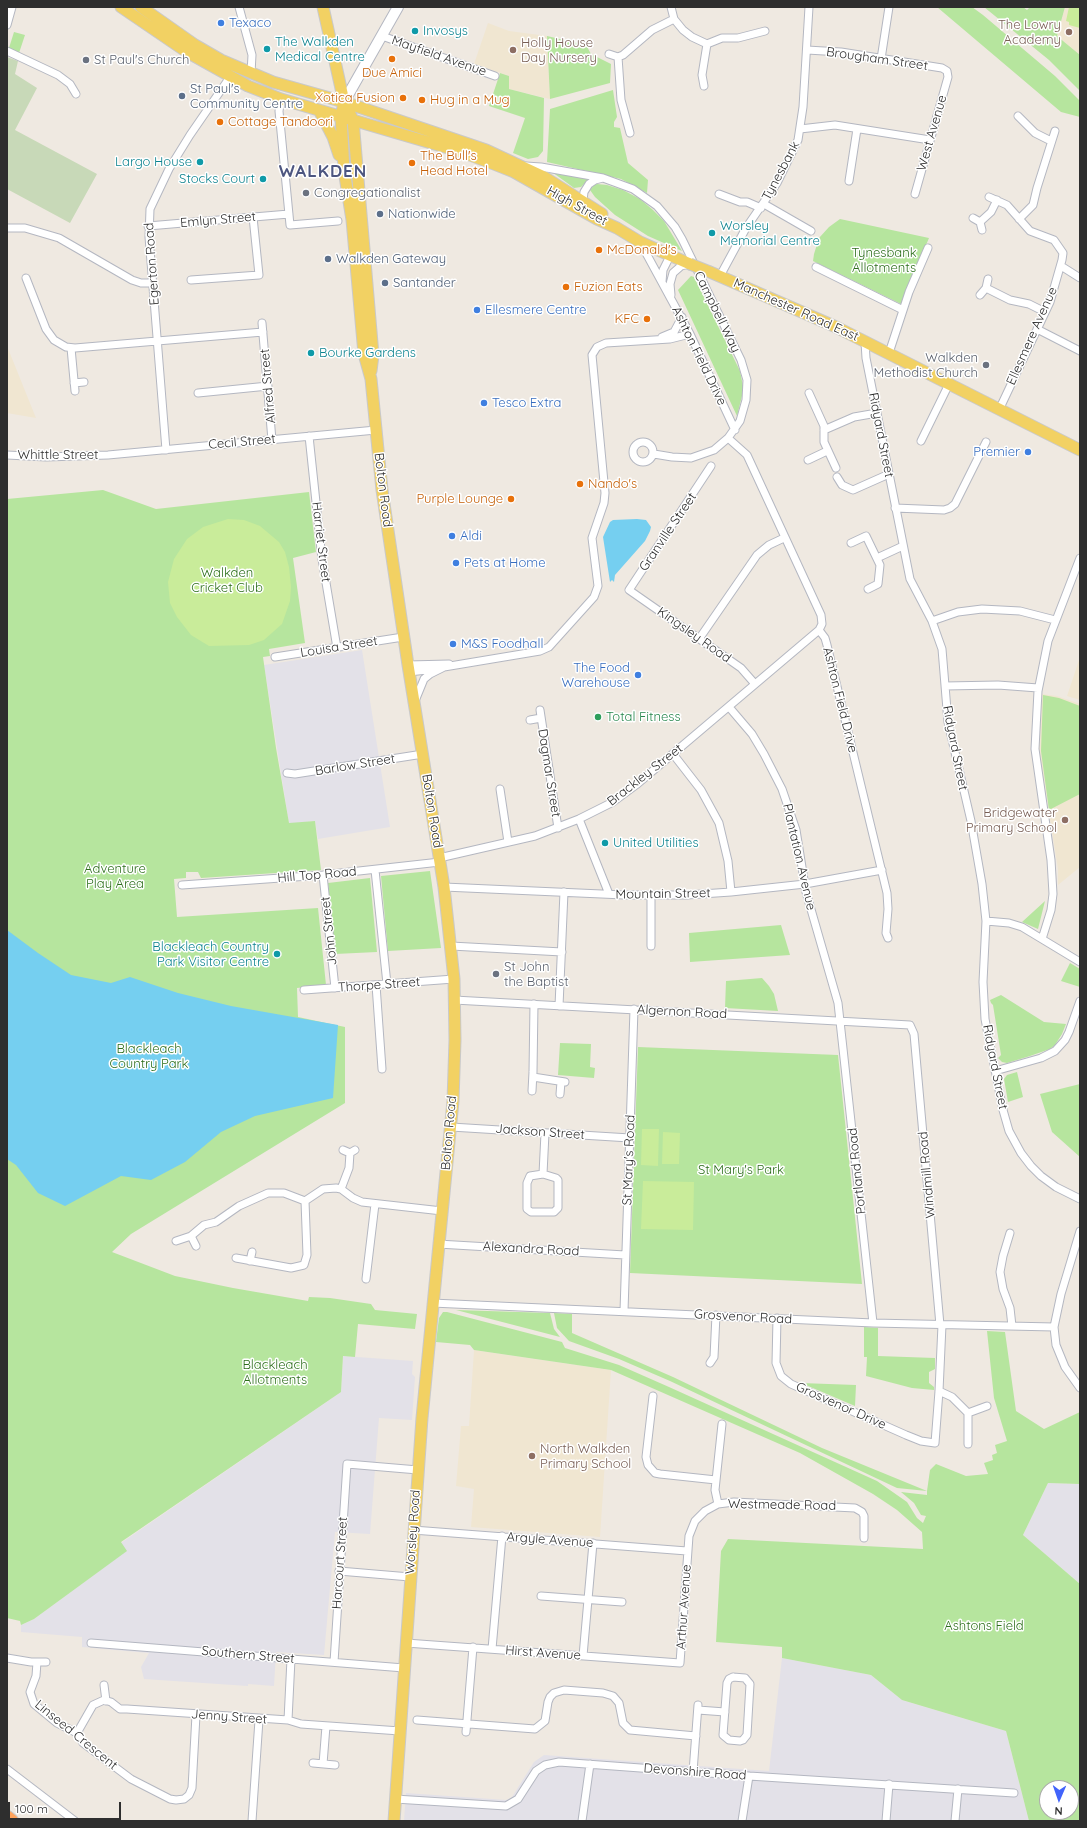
<!DOCTYPE html>
<html>
<head>
<meta charset="utf-8">
<style>
  body { margin:0 }
  #map { position:relative; width:1087px; height:1828px; overflow:hidden; background:#efe9e1; font-family:Quicksand,sans-serif }
  canvas { display:block }
  .frame { position:absolute; inset:0; border:8px solid #2e2e2e; pointer-events:none }
  .north { position:absolute; left:1039px; top:1780px; width:40px; height:40px; box-sizing:border-box; background:#fff; border:1px solid #ababab; border-radius:50%; rotate:182deg; font-size:11px; font-weight:700; line-height:16px; text-align:center; color:#2e2e2e }
  .north::after { content:''; display:block; margin:auto; width:14px; height:18px; background:#4264fb; clip-path:polygon(50% 0,100% 100%,50% 72%,0 100%) }
  .scale { position:absolute; left:8px; top:1802px; width:113px; height:18px; box-sizing:border-box; border:2px solid #2e2e2e; border-top:0; padding-left:5px; font-size:12px; line-height:14px; white-space:nowrap; color:#2e2e2e; -webkit-text-stroke:3px #fff; paint-order:stroke }
</style>
</head>
<body>
<div id="map">
<canvas width="1087" height="1828"></canvas>
<div class="frame"></div>
<div class="north">N</div>
<div class="scale">100 m</div>
</div>
<script>
const c = document.querySelector('canvas').getContext('2d');
c.lineJoin = 'round';
function fillPath(path, color) {
  c.fillStyle = color;
  c.fill(path, 'evenodd');
}
function poly(rows) {
  const path = new Path2D();
  for (const r of rows) {
    if (r.length === 3) {
      path.moveTo(r[0] + r[2], r[1]);
      path.arc(r[0], r[1], r[2], 0, 2 * Math.PI);
      continue;
    }
    path.moveTo(r[0], r[1]);
    for (let i = 2; i < r.length; i += 2) path.lineTo(r[i], r[i + 1]);
  }
  return path;
}
function trace(path, color, width, dash) {
  c.strokeStyle = color;
  c.lineWidth = width;
  c.lineCap = dash ? 'butt' : 'round';
  c.setLineDash(dash || []);
  c.stroke(path);
}
function write(font, color, halo, rows, align = 'center') {
  c.font = font + ' Quicksand,sans-serif';
  c.lineWidth = 3;
  c.setLineDash([]);
  c.textBaseline = 'middle';
  c.strokeStyle = halo;
  c.fillStyle = color;
  for (const [text, x, y, turn = 0] of rows) {
    c.save();
    c.translate(x, y);
    c.rotate((+turn || 0) * Math.PI / 180);
    c.textAlign = isNaN(turn) ? turn : align;
    if (halo) c.strokeText(text, 0, 0);
    c.fillText(text, 0, 0);
    c.restore();
  }
}
fillPath(poly([
  [362,650,390,827,318,839,315,821,289,824,264,665],
  [343,1356,413,1361,412,1374,415,1377,412,1420,379,1418,370,1534,335,1532,324,1655,276,1652,274,1686,248,1684,248,1686,144,1679,141,1667,149,1653,82,1647,82,1637,21,1632,21,1625,34,1619,126,1551,121,1543,341,1392],
  [1048,1483,1080,1484,1080,1584,1023,1535],
  [782,1658,871,1675,902,1700,1006,1731,1029,1821,404,1821,406,1793,506,1800,512,1797,534,1762,544,1755,769,1771]
]), '#e3e1e8');
fillPath(poly([
  [1065,7,1080,7,1080,55,1057,36],
  [488,23,509,31,547,36,550,99,509,89,509,76,474,64],
  [7,346,36,418,7,413],
  [1080,657,1080,700,1067,696],
  [1042,694,1057,696,1080,704,1080,867,1058,885,1058,869,1039,750,1039,726],
  [474,1350,611,1370,600,1537,471,1527,474,1489,456,1486,461,1426,469,1426]
]), '#f0e6d1');
fillPath(poly([
  [937,7,972,7,983,15,1055,76,1080,101,1080,117,1061,112],
  [984,7,1023,7,1027,10,1030,7,1065,7,1057,36,1080,55,1080,91,1049,60],
  [14,32,25,35,19,53,9,48],
  [547,36,586,45,591,54,611,64,610,83,550,99],
  [500,73,509,76,509,89,544,98,543,151,538,157,528,159,513,153,525,118,489,106],
  [613,90,617,117,614,122,614,127,620,128,628,163,648,180,647,193,621,179,547,162,550,109],
  [552,172,591,177,581,187,574,188],
  [597,184,607,185,623,190,640,199,653,210,664,221,682,251,648,236,615,215,595,197,590,190,594,185],
  [840,219,929,238,901,304,813,261,814,254,819,238,829,227],
  [691,276,694,277,740,371,743,386,742,396,737,416,678,290],
  [103,490,156,509,309,492,316,552,293,558,305,643,269,649,270,656,263,657,276,748,289,823,315,821,321,870,201,878,198,872,186,872,186,878,174,879,177,917,318,908,326,985,297,988,298,1017,345,1027,345,1103,131,1234,112,1252,175,1276,233,1288,308,1301,309,1297,330,1298,371,1304,375,1310,417,1314,415,1329,358,1324,355,1357,343,1356,341,1392,121,1542,127,1551,34,1619,21,1625,20,1621,7,1618,7,499],
  [1043,695,1059,698,1080,706,1080,794,1049,810,1041,751],
  [430,871,441,948,388,951,381,876],
  [370,878,377,952,335,954,328,883],
  [1045,901,1038,929,1022,922],
  [781,925,790,955,690,962,689,933],
  [1070,963,1080,969,1080,987,1061,981],
  [762,978,769,986,774,994,778,1011,725,1008,726,981],
  [1001,995,1044,1022,1066,1024,1062,1034,1055,1045,1050,1049,1030,1056,1007,1063,1002,1062,998,1058,1001,1055,993,1005,991,1003,990,1000],
  [560,1043,591,1044,590,1067,595,1068,594,1078,558,1075],
  [638,1047,838,1055,862,1284,630,1273],
  [1017,1072,1023,1097,1008,1102,1004,1079,1007,1075],
  [1080,1084,1080,1157,1052,1132,1040,1094],
  [456,1310,550,1313,554,1329,560,1337],
  [443,1312,447,1312,562,1342,565,1348,619,1365,669,1387,877,1481,907,1502,917,1518,923,1523,926,1516,921,1515,914,1503,901,1492,927,1495,927,1491,897,1488,670,1381,619,1359,569,1341,557,1328,554,1313,572,1314,572,1333,673,1377,822,1448,927,1491,930,1470,936,1464,966,1476,988,1474,984,1463,993,1460,992,1455,997,1453,995,1445,1007,1441,994,1398,987,1331,1005,1332,1016,1411,1044,1429,1080,1412,1080,1484,1048,1483,1023,1535,1080,1584,1080,1821,1029,1821,1006,1731,902,1700,871,1675,782,1658,782,1647,716,1642,721,1551,728,1539,923,1549,922,1532,897,1510,873,1494,800,1453,611,1370,474,1350,470,1345,436,1342,439,1318],
  [1047,1788,1071,1788,1071,1812,1047,1812],
  [864,1327,878,1328,878,1356,935,1358,935,1369,929,1372,929,1383,934,1387,934,1390,912,1388,866,1376,867,1357,864,1357],
  [801,1383,856,1385,855,1406]
]), '#b6e59e');
fillPath(poly([
  [7,57,18,61,15,74,37,88,15,130,97,174,70,223,7,189]
]), '#c8d9b8');
fillPath(poly([
  [1069,7,1080,7,1080,28,1069,25,1069,22,1066,21],
  [228,519,244,520,260,526,279,542,285,552,289,567,291,587,290,601,282,624,264,640,249,645,209,646,191,635,177,617,170,603,168,582,174,559,187,539,203,527],
  [642,1129,659,1129,658,1166,641,1165],
  [663,1132,680,1133,679,1164,662,1164],
  [643,1181,694,1182,693,1230,641,1229]
]), '#c9ec9a');
fillPath(poly([
  [637,519,646,520,651,527,650,531,645,541,615,575,614,582,612,580,610,582,603,537,610,522,613,520],
  [7,930,38,953,71,975,111,983,130,977,178,993,231,1006,338,1025,333,1098,255,1116,221,1132,185,1162,151,1180,121,1176,65,1206,38,1193,16,1165,7,1159]
]), '#75cff0');
const minor = poly([
  [239,7,252,55,251,73],
  [671,7,674,19,683,30,692,37,707,44,722,38,738,38,765,31],
  [7,25,12,7],
  [382,36,495,76],
  [807,50,841,52,942,68,947,71,948,77,915,194],
  [7,51,58,75,70,84,76,94],
  [609,54,618,57,623,55,652,30,674,19],
  [618,57,621,100,630,133],
  [881,59,889,7],
  [704,86,702,75,707,44],
  [281,99,279,111,290,225,338,221],
  [1018,116,1035,133,1051,141],
  [800,129,835,125,930,140],
  [526,166,541,167,603,178,633,189,657,206,675,227,682,239,741,360,747,380,746,400,740,421,728,438,714,450,691,458,672,457,654,454],
  [849,181,857,129],
  [719,194,740,202,747,202,761,208],
  [989,197,1007,205,1030,231,1054,240,1063,253,1062,260,1050,302,999,410],
  [583,201,584,192,589,184,595,180,603,178],
  [764,204,811,231],
  [973,218,980,222,982,230],
  [1019,219,1033,205,1037,188,1055,131],
  [980,222,991,212,997,200],
  [148,226,289,214],
  [7,228,25,228,59,238,132,280,141,283,153,283],
  [640,242,690,334,735,430],
  [1061,266,1080,278],
  [816,267,903,310],
  [720,276,746,228,777,183,798,140,803,107,809,7],
  [26,278,46,329,54,340,66,347,75,348,263,332],
  [191,280,259,275,253,217],
  [662,282,663,270,670,256],
  [986,288,1010,300,1029,304,1045,312],
  [671,295,670,284,673,273,681,266,689,264],
  [980,295,986,288,988,279],
  [262,323,272,440],
  [1037,329,1080,351],
  [662,337,674,332,682,317],
  [865,342,866,358,910,579,932,621,942,649,948,722,971,821,982,884,986,921,983,982,985,1019,1003,1110,1009,1131,1021,1153,1031,1166,1041,1176,1056,1187,1080,1199],
  [71,348,75,391],
  [889,353,909,292,928,248],
  [74,383,84,382],
  [198,393,268,386],
  [809,393,824,426,824,442,836,468],
  [824,430,854,417,877,413],
  [309,436,322,559,337,648],
  [728,438,747,455,821,615,822,624,819,630,825,638,827,645,887,893,888,909,886,933,888,938],
  [921,441,949,384],
  [643,452,10],
  [166,450,149,237,150,209,169,169,190,135,230,77],
  [7,455,46,457,108,455,376,430],
  [808,460,827,451],
  [711,466,629,590,741,668,755,684],
  [837,477,842,485,853,490,889,474],
  [895,508,944,510,950,508,955,504,986,442],
  [851,543,866,536,880,565,878,584,868,589],
  [877,558,903,546],
  [932,621,958,612,982,609,1020,611,1055,620],
  [699,639,757,555,769,545,784,538],
  [275,657,403,637],
  [408,665,449,664],
  [409,672,436,669],
  [945,686,998,685,1038,688],
  [415,701,424,679,430,674,444,667,540,651,549,647,594,597,598,586,592,538,604,503,605,493,592,355,597,347,606,343,670,339,690,334],
  [729,707,752,734,764,754,782,789,796,830,806,892,838,1003,873,1323],
  [540,710,558,828],
  [530,720,541,718],
  [673,754,701,790,719,823,728,861,731,892],
  [287,773,295,774,423,754],
  [500,789,508,842],
  [579,819,609,894],
  [439,858,535,836,579,819,613,802,636,785,819,630],
  [375,870,387,984],
  [323,875,335,988],
  [182,885,323,875,440,862],
  [444,887,624,895,687,895,731,892,805,884,882,870],
  [651,895,651,946],
  [986,921,1009,923,1022,927,1080,962],
  [1042,939,1051,910,1053,894,1051,860,1035,749,1038,691,1048,641,1080,558],
  [451,946,562,952],
  [376,985,382,1069],
  [304,990,454,979],
  [454,1000,910,1025,914,1034,940,1325],
  [559,1006,564,892],
  [995,1071,1041,1058,1055,1051,1065,1040,1069,1032,1080,1001],
  [533,1077,565,1082],
  [532,1091,533,1072,534,1004],
  [560,1094,561,1082],
  [451,1127,630,1138],
  [343,1150,350,1153,355,1150],
  [543,1174,556,1178,558,1180,558,1208,554,1212,531,1212,527,1209,527,1183,530,1176,543,1174],
  [543,1174,545,1133],
  [341,1189,349,1168,350,1153],
  [1080,1231,1061,1294,1054,1327,1056,1345,1065,1367,1080,1388],
  [1010,1233,1003,1256,1000,1272,1003,1289,1010,1308,1012,1326],
  [191,1236,196,1246],
  [176,1241,191,1236,204,1225,216,1222,239,1206,268,1193,284,1193,305,1201,323,1189,336,1188,341,1189,353,1198,362,1202,442,1211],
  [438,1244,625,1255],
  [236,1258,291,1268,304,1265,307,1255,305,1201],
  [250,1261,252,1252],
  [366,1279,375,1204],
  [432,1303,873,1323,1054,1327],
  [624,1311,634,1009],
  [777,1318,776,1363,781,1376,791,1384,906,1435,921,1441,935,1443,939,1391,942,1325],
  [710,1363,714,1357,716,1315],
  [939,1391,952,1397,968,1413,968,1444],
  [653,1396,646,1457,648,1465,655,1473,660,1474,716,1480],
  [968,1413,987,1406],
  [718,1504,715,1490,722,1424],
  [413,1530,687,1551],
  [339,1571,410,1577],
  [541,1596,622,1602],
  [91,1643,404,1668],
  [406,1643,680,1663,689,1536,695,1521,705,1511,718,1504,734,1502,855,1508,862,1512,864,1516,864,1538],
  [492,1649,502,1536],
  [583,1656,593,1543],
  [7,1658,31,1662,46,1662],
  [37,1662,36,1676,30,1692,34,1704,57,1723,77,1733,83,1743,131,1779,170,1799,176,1800,184,1799,189,1795,192,1788,196,1715],
  [334,1662,347,1464,418,1470],
  [733,1677,745,1678,750,1684,747,1735,743,1740,740,1741,729,1740,723,1735,727,1683,729,1679,733,1677],
  [104,1685,106,1701],
  [698,1710,725,1712],
  [288,1720,291,1659],
  [417,1720,535,1729,545,1721,548,1702,550,1697,554,1693,564,1690,603,1693,613,1696,619,1703,623,1723,630,1730,696,1736],
  [466,1732,473,1647],
  [77,1733,93,1705,104,1700,111,1702,120,1709,127,1709,288,1720,301,1724,400,1731],
  [313,1763,335,1765],
  [323,1764,326,1726],
  [7,1769,75,1821],
  [693,1772,698,1705],
  [395,1799,506,1806,518,1799,536,1771,545,1765,559,1762,749,1776,1014,1793],
  [252,1821,259,1720],
  [582,1821,590,1764],
  [742,1821,749,1776],
  [886,1821,889,1784],
  [955,1821,958,1789]
]);
const secondary = poly([
  [344,102,398,7]
]);
const primary = poly([
  [121,7,187,52,248,86,281,99,462,152,494,164,514,172,597,219,617,228,640,242,690,264],
  [141,7,195,45,221,60,273,82,344,102,486,150,544,177,602,214],
  [323,7,344,102,353,120,373,355,371,371],
  [344,102,341,117,344,170,352,220,364,354,371,379,382,490,408,665,444,887,454,979,455,1040,453,1101,422,1418,394,1821],
  [319,110,333,137,339,155],
  [710,272,834,326,1080,450]
]);
const motorway = poly([
  [7,1817,12,1821]
]);
trace(minor, '#b4b7c1', 9);
trace(secondary, '#b4b7c1', 12);
trace(primary, '#c9c9c9', 13);
trace(motorway, '#c9c9c9', 15);
trace(minor, '#fff', 7);
trace(secondary, '#fff', 10);
trace(primary, '#f2d163', 11);
trace(motorway, '#ffa35c', 13);
const primaryBridge = poly([
  [690,264,710,272]
]);
trace(primaryBridge, '#c9c9c9', 13, []);
trace(primaryBridge, '#f2d163', 11);
for (const [x, y, r, color] of [
  [221,23,4,"#3f7fe0"],
  [415,31,4,"#0f9aa8"],
  [1069,32,4,"#8d6e63"],
  [267,49,4,"#0f9aa8"],
  [513,50,4,"#8d6e63"],
  [392,59,4,"#e8710a"],
  [86,60,4,"#6b7280"],
  [182,96,4,"#5c6f8a"],
  [403,98,4,"#e8710a"],
  [422,100,4,"#e8710a"],
  [220,122,4,"#e8710a"],
  [200,162,4,"#0f9aa8"],
  [412,163,4,"#e8710a"],
  [263,179,4,"#0f9aa8"],
  [306,193,4,"#6b7280"],
  [380,214,4,"#5c6f8a"],
  [712,233,4,"#0f9aa8"],
  [599,250,4,"#e8710a"],
  [328,259,4,"#5c6f8a"],
  [385,283,4,"#5c6f8a"],
  [566,287,4,"#e8710a"],
  [477,310,4,"#3f7fe0"],
  [647,319,4,"#e8710a"],
  [311,353,4,"#0f9aa8"],
  [986,365,4,"#6b7280"],
  [484,403,4,"#3f7fe0"],
  [1028,452,4,"#3f7fe0"],
  [580,484,4,"#e8710a"],
  [511,499,4,"#e8710a"],
  [452,536,4,"#3f7fe0"],
  [456,563,4,"#3f7fe0"],
  [453,644,4,"#3f7fe0"],
  [638,675,4,"#3f7fe0"],
  [598,717,4,"#2e9e5b"],
  [1065,820,4,"#8d6e63"],
  [605,843,4,"#0f9aa8"],
  [277,954,4,"#0f9aa8"],
  [496,974,4,"#6b7280"],
  [532,1456,4,"#8d6e63"]
]) {
  const dot = new Path2D();
  dot.arc(x, y, r, 0, 2 * Math.PI);
  c.fillStyle = color;
  c.fill(dot);
  trace(dot, '#fff', 1.5);
}
write('13px', '#366cbe', '#fff', [
  ["Texaco",229,23],
  ["Ellesmere Centre",485,310],
  ["Tesco Extra",492,403],
  ["Premier",1020,452,"right"],
  ["Aldi",460,536],
  ["Pets at Home",464,563],
  ["M&S Foodhall",461,644],
  ["The Food",630,668,"right"],
  ["Warehouse",630,683,"right"]
], 'left');
write('13px', '#785e54', '#fff', [
  ["The Lowry",1061,25],
  ["Academy",1061,40],
  ["Holly House",521,43,"left"],
  ["Day Nursery",521,58,"left"],
  ["Bridgewater",1057,813],
  ["Primary School",1057,828],
  ["North Walkden",540,1449,"left"],
  ["Primary School",540,1464,"left"]
], 'right');
write('13px', '#0d838f', '#fff', [
  ["Invosys",423,31],
  ["The Walkden",275,42],
  ["Medical Centre",275,57],
  ["Largo House",192,162,"right"],
  ["Stocks Court",255,179,"right"],
  ["Worsley",720,226],
  ["Memorial Centre",720,241],
  ["Bourke Gardens",319,353],
  ["United Utilities",613,843],
  ["Blackleach Country",269,947,"right"],
  ["Park Visitor Centre",269,962,"right"]
], 'left');
write('13px', '#2e2e2e', '#fff', [
  ["Mayfield Avenue",439,56,19],
  ["Brougham Street",877,59,8],
  ["West Avenue",932,133,-74],
  ["Tynesbank",781,171,-62],
  ["High Street",577,206,29],
  ["Emlyn Street",218,220,-5],
  ["Egerton Road",152,264,-94],
  ["Manchester Road East",796,310,24],
  ["Campbell Way",717,312,64],
  ["Ellesmere Avenue",1032,336,-66],
  ["Ashton Field Drive",699,356,64],
  ["Alfred Street",268,386,-95],
  ["Ridyard Street",881,435,79],
  ["Cecil Street",242,442,-5],
  ["Whittle Street",58,455],
  ["Bolton Road",383,490,83],
  ["Granville Street",668,532,-56],
  ["Harriet Street",321,542,83],
  ["Kingsley Road",694,635,35],
  ["Louisa Street",339,647,-9],
  ["Ashton Field Drive",840,700,76],
  ["Ridyard Street",955,748,79],
  ["Barlow Street",355,765,-9],
  ["Dagmar Street",549,773,81],
  ["Brackley Street",645,775,-38],
  ["Bolton Road",432,811,81],
  ["Plantation Avenue",799,857,77],
  ["Hill Top Road",317,875,-5],
  ["Mountain Street",663,894,-1],
  ["John Street",329,931,-96],
  ["Thorpe Street",379,985,-4],
  ["Algernon Road",682,1012,3],
  ["Ridyard Street",995,1067,79],
  ["Jackson Street",540,1132,4],
  ["Bolton Road",449,1133,-85],
  ["St Mary's Road",629,1160,-88],
  ["Portland Road",857,1171,-96],
  ["Windmill Road",927,1175,-95],
  ["Alexandra Road",531,1249,3],
  ["Grosvenor Road",743,1317,3],
  ["Grosvenor Drive",841,1406,24],
  ["Westmeade Road",782,1505,1],
  ["Worsley Road",413,1532,-86],
  ["Argyle Avenue",550,1540,4],
  ["Harcourt Street",340,1563,-86],
  ["Arthur Avenue",684,1607,-86],
  ["Hirst Avenue",543,1653,4],
  ["Southern Street",248,1655,5],
  ["Jenny Street",229,1717,4],
  ["Linseed Crescent",76,1735,39],
  ["Devonshire Road",695,1772,4]
]);
write('13px', '#5b616d', '#fff', [
  ["St Paul's Church",94,60],
  ["Congregationalist",314,193],
  ["Walkden",978,358,"right"],
  ["Methodist Church",978,373,"right"],
  ["St John",504,967],
  ["the Baptist",504,982]
], 'left');
write('13px', '#c56008', '#fff', [
  ["Due Amici",392,73,"center"],
  ["Xotica Fusion",395,98,"right"],
  ["Hug in a Mug",430,100],
  ["Cottage Tandoori",228,122],
  ["The Bull's",420,156],
  ["Head Hotel",420,171],
  ["McDonald's",607,250],
  ["Fuzion Eats",574,287],
  ["KFC",639,319,"right"],
  ["Nando's",588,484],
  ["Purple Lounge",503,499,"right"]
], 'left');
write('13px', '#4e5e75', '#fff', [
  ["St Paul's",190,89],
  ["Community Centre",190,104],
  ["Nationwide",388,214],
  ["Walkden Gateway",336,259],
  ["Santander",393,283]
], 'left');
write('13px', '#2c6e1b', '#fff', [
  ["Tynesbank",884,253],
  ["Allotments",884,268],
  ["Walkden",227,573],
  ["Cricket Club",227,588],
  ["Adventure",115,869],
  ["Play Area",115,884],
  ["Blackleach",149,1049],
  ["Country Park",149,1064],
  ["St Mary's Park",741,1170],
  ["Blackleach",275,1365],
  ["Allotments",275,1380],
  ["Ashtons Field",984,1626]
]);
write('13px', '#27864d', '#fff', [
  ["Total Fitness",606,717]
], 'left');
c.letterSpacing = '1px';
write('bold 17px', '#4d5680', '#fff', [
  ["WALKDEN",323,172]
]);
c.letterSpacing = '0px';
</script>
</body>
</html>
